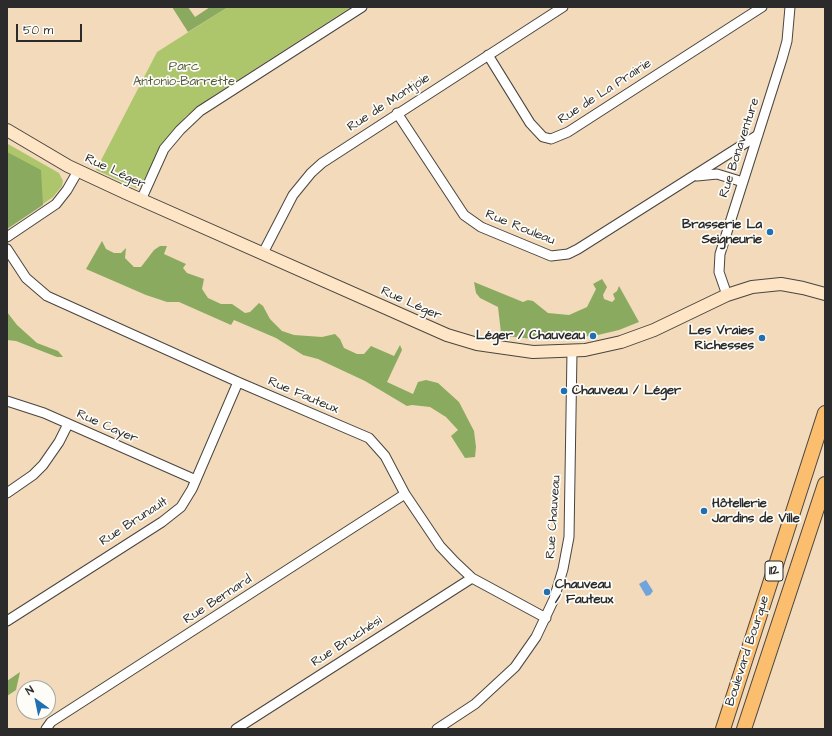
<!DOCTYPE html>
<html>
<head>
<meta charset="utf-8">
<style>
  body { margin:0 }
  #map { position:relative; width:832px; height:736px; overflow:hidden; background:#f2daba; font-family:"Architects Daughter",sans-serif }
  canvas { display:block }
  .frame { position:absolute; inset:0; border:8px solid #2b2b2b; pointer-events:none }
  .north { position:absolute; left:16px; top:680px; width:40px; height:40px; box-sizing:border-box; background:#fdfcf7; border:1px solid #a9a8a5; border-radius:50%; rotate:327deg; font-size:11px; font-weight:700; line-height:16px; text-align:center; color:#2b2b2b }
  .north::after { content:''; display:block; margin:auto; width:14px; height:18px; background:#1f6fb2; clip-path:polygon(50% 0,100% 100%,50% 72%,0 100%) }
  .scale { position:absolute; left:16px; top:24px; width:66px; height:18px; box-sizing:border-box; border:2px solid #2b2b2b; border-top:0; padding-left:5px; font-size:12px; line-height:14px; white-space:nowrap; color:#2b2b2b; -webkit-text-stroke:3px #fdfcf7; paint-order:stroke }
</style>
</head>
<body>
<div id="map">
<canvas width="832" height="736"></canvas>
<div class="frame"></div>
<div class="north">N</div>
<div class="scale">50 m</div>
</div>
<script>
const c = document.querySelector('canvas').getContext('2d');
c.lineJoin = 'round';
function fillPath(path, color) {
  c.fillStyle = color;
  c.fill(path, 'evenodd');
}
function poly(rows) {
  const path = new Path2D();
  for (const r of rows) {
    path.moveTo(r[0], r[1]);
    for (let i = 2; i < r.length; i += 2) path.lineTo(r[i], r[i + 1]);
  }
  return path;
}
function trace(path, color, width, dash) {
  c.strokeStyle = color;
  c.lineWidth = width;
  c.lineCap = dash ? 'butt' : 'round';
  c.setLineDash(dash || []);
  c.stroke(path);
}
function write(font, color, halo, rows, align = 'center') {
  c.font = font + ' "Architects Daughter",sans-serif';
  c.lineWidth = 3.5;
  c.setLineDash([]);
  c.textBaseline = 'middle';
  c.strokeStyle = halo;
  c.fillStyle = color;
  for (const [text, x, y, turn = 0] of rows) {
    c.save();
    c.translate(x, y);
    c.rotate((+turn || 0) * Math.PI / 180);
    c.textAlign = isNaN(turn) ? turn : align;
    if (halo) c.strokeText(text, 0, 0);
    c.fillText(text, 0, 0);
    c.restore();
  }
}
fillPath(poly([
  [228,7,351,7,213,96,185,117,163,145,140,187,136,188,96,170,157,52],
  [8,144,59,173,63,181,62,186,53,197,7,229]
]), '#adc66b');
fillPath(poly([
  [172,7,188,7,195,17,210,7,228,7,188,32],
  [7,152,41,170,43,205,7,229],
  [102,241,106,249,114,253,121,253,126,248,125,258,134,267,141,267,154,250,160,246,167,246,164,254,186,264,183,268,187,273,204,279,202,289,208,298,221,304,232,304,245,313,250,312,259,303,263,306,270,319,282,331,294,335,322,337,335,334,340,339,344,348,357,354,364,354,371,346,394,356,400,345,402,350,387,382,413,394,418,382,426,380,438,383,459,402,474,431,476,447,475,457,465,458,451,436,458,430,446,417,430,407,412,405,407,406,365,381,318,359,303,355,276,338,234,320,231,325,179,302,167,302,146,295,86,269],
  [602,279,607,287,603,295,604,299,612,302,615,299,613,294,617,291,619,286,639,322,619,330,598,335,551,341,506,336,501,333,498,307,480,298,476,293,474,282,523,302,528,300,533,301,548,313,569,315,587,307,596,289,593,284],
  [7,312,17,325,37,343,58,351,63,357,57,357,16,341,7,340],
  [20,672,16,690,7,696,7,681]
]), '#8aab5f');
fillPath(poly([
  [646,580,653,591,650,595,646,596,639,584]
]), '#70a4dc');
const street = poly([
  [488,55,530,123,543,137,551,139,568,132,762,7],
  [397,113,464,215,481,227,551,256,568,254,578,249,758,135],
  [697,176,717,174,743,182],
  [141,200,164,149,180,130,200,111,362,7],
  [7,237,56,204,67,190,78,171],
  [7,249,26,278,47,296,238,382,369,438,385,456,405,494,440,546,455,562,472,578,546,618],
  [263,253,293,195,311,173,322,163,563,7],
  [727,295,719,272,720,254,782,59,787,41,790,7],
  [7,401,44,413,196,480],
  [7,493,33,475,43,465,59,442,68,424],
  [7,621,162,522,181,507,192,489,238,382],
  [46,729,51,722,405,494],
  [236,729,472,578],
  [437,729,475,704,515,667,536,637,554,599,563,569,569,537,572,352]
]);
const secondary = poly([
  [7,130,68,166,126,193,447,335,477,344,533,352,585,350,621,342,654,330,727,295,752,287,781,284,803,288,825,294]
]);
const primary = poly([
  [723,729,825,413],
  [744,729,825,484]
]);
trace(street, '#494540', 11);
trace(secondary, '#494540', 14);
trace(primary, '#494540', 16);
trace(street, '#fff', 9);
trace(secondary, '#fde5c5', 12);
trace(primary, '#fbbd6e', 14);
for (const [x, y, r, color] of [
  [770,232,4,"#1f6fb2"],
  [593,336,4,"#1f6fb2"],
  [762,338,4,"#1f6fb2"],
  [564,391,4,"#1f6fb2"],
  [704,511,4,"#1f6fb2"],
  [547,592,4,"#1f6fb2"]
]) {
  const dot = new Path2D();
  dot.arc(x, y, r, 0, 2 * Math.PI);
  c.fillStyle = color;
  c.fill(dot);
  trace(dot, '#fdfcf7', 1.5);
}
for (const [x, y, w] of [
  [774,571,18]
]) {
  const box = new Path2D();
  box.roundRect(x - w / 2, y - 10, w, 20, 3);
  c.fillStyle = '#fdfcf7';
  c.fill(box);
  trace(box, '#2b2b2b', 1);
}
write('bold 12px', '#2b2b2b', null, [
  ["112",774,571]
]);
write('13px', '#525a3e', '#fdfcf7', [
  ["Parc",184,67],
  ["Antonio-Barrette",184,82]
]);
write('13px', '#2b2b2b', '#fdfcf7', [
  ["Rue de La Prairie",605,92,-33],
  ["Rue de Montjoie",389,103,-33],
  ["Rue Bonaventure",740,148,-72],
  ["Rue Léger",115,172,25],
  ["Rue Rouleau",520,228,22],
  ["Rue Léger",411,304,24],
  ["Rue Fauteux",303,396,23],
  ["Rue Cayer",107,427,24],
  ["Rue Chauveau",554,517,-86],
  ["Rue Brunault",134,522,-33],
  ["Rue Bernard",218,600,-33],
  ["Rue Bruchési",347,642,-33],
  ["Boulevard Bourque",748,651,-72]
]);
write('bold 13px', '#2b2b2b', '#fdfcf7', [
  ["Brasserie La",762,225],
  ["Seigneurie",762,240],
  ["Les Vraies",754,331],
  ["Richesses",754,346],
  ["Léger / Chauveau",585,336],
  ["Chauveau / Léger",572,391,"left"],
  ["Hôtellerie",712,504,"left"],
  ["Jardins de Ville",712,519,"left"],
  ["Chauveau",555,585,"left"],
  ["/ Fauteux",555,600,"left"]
], 'right');
</script>
</body>
</html>
